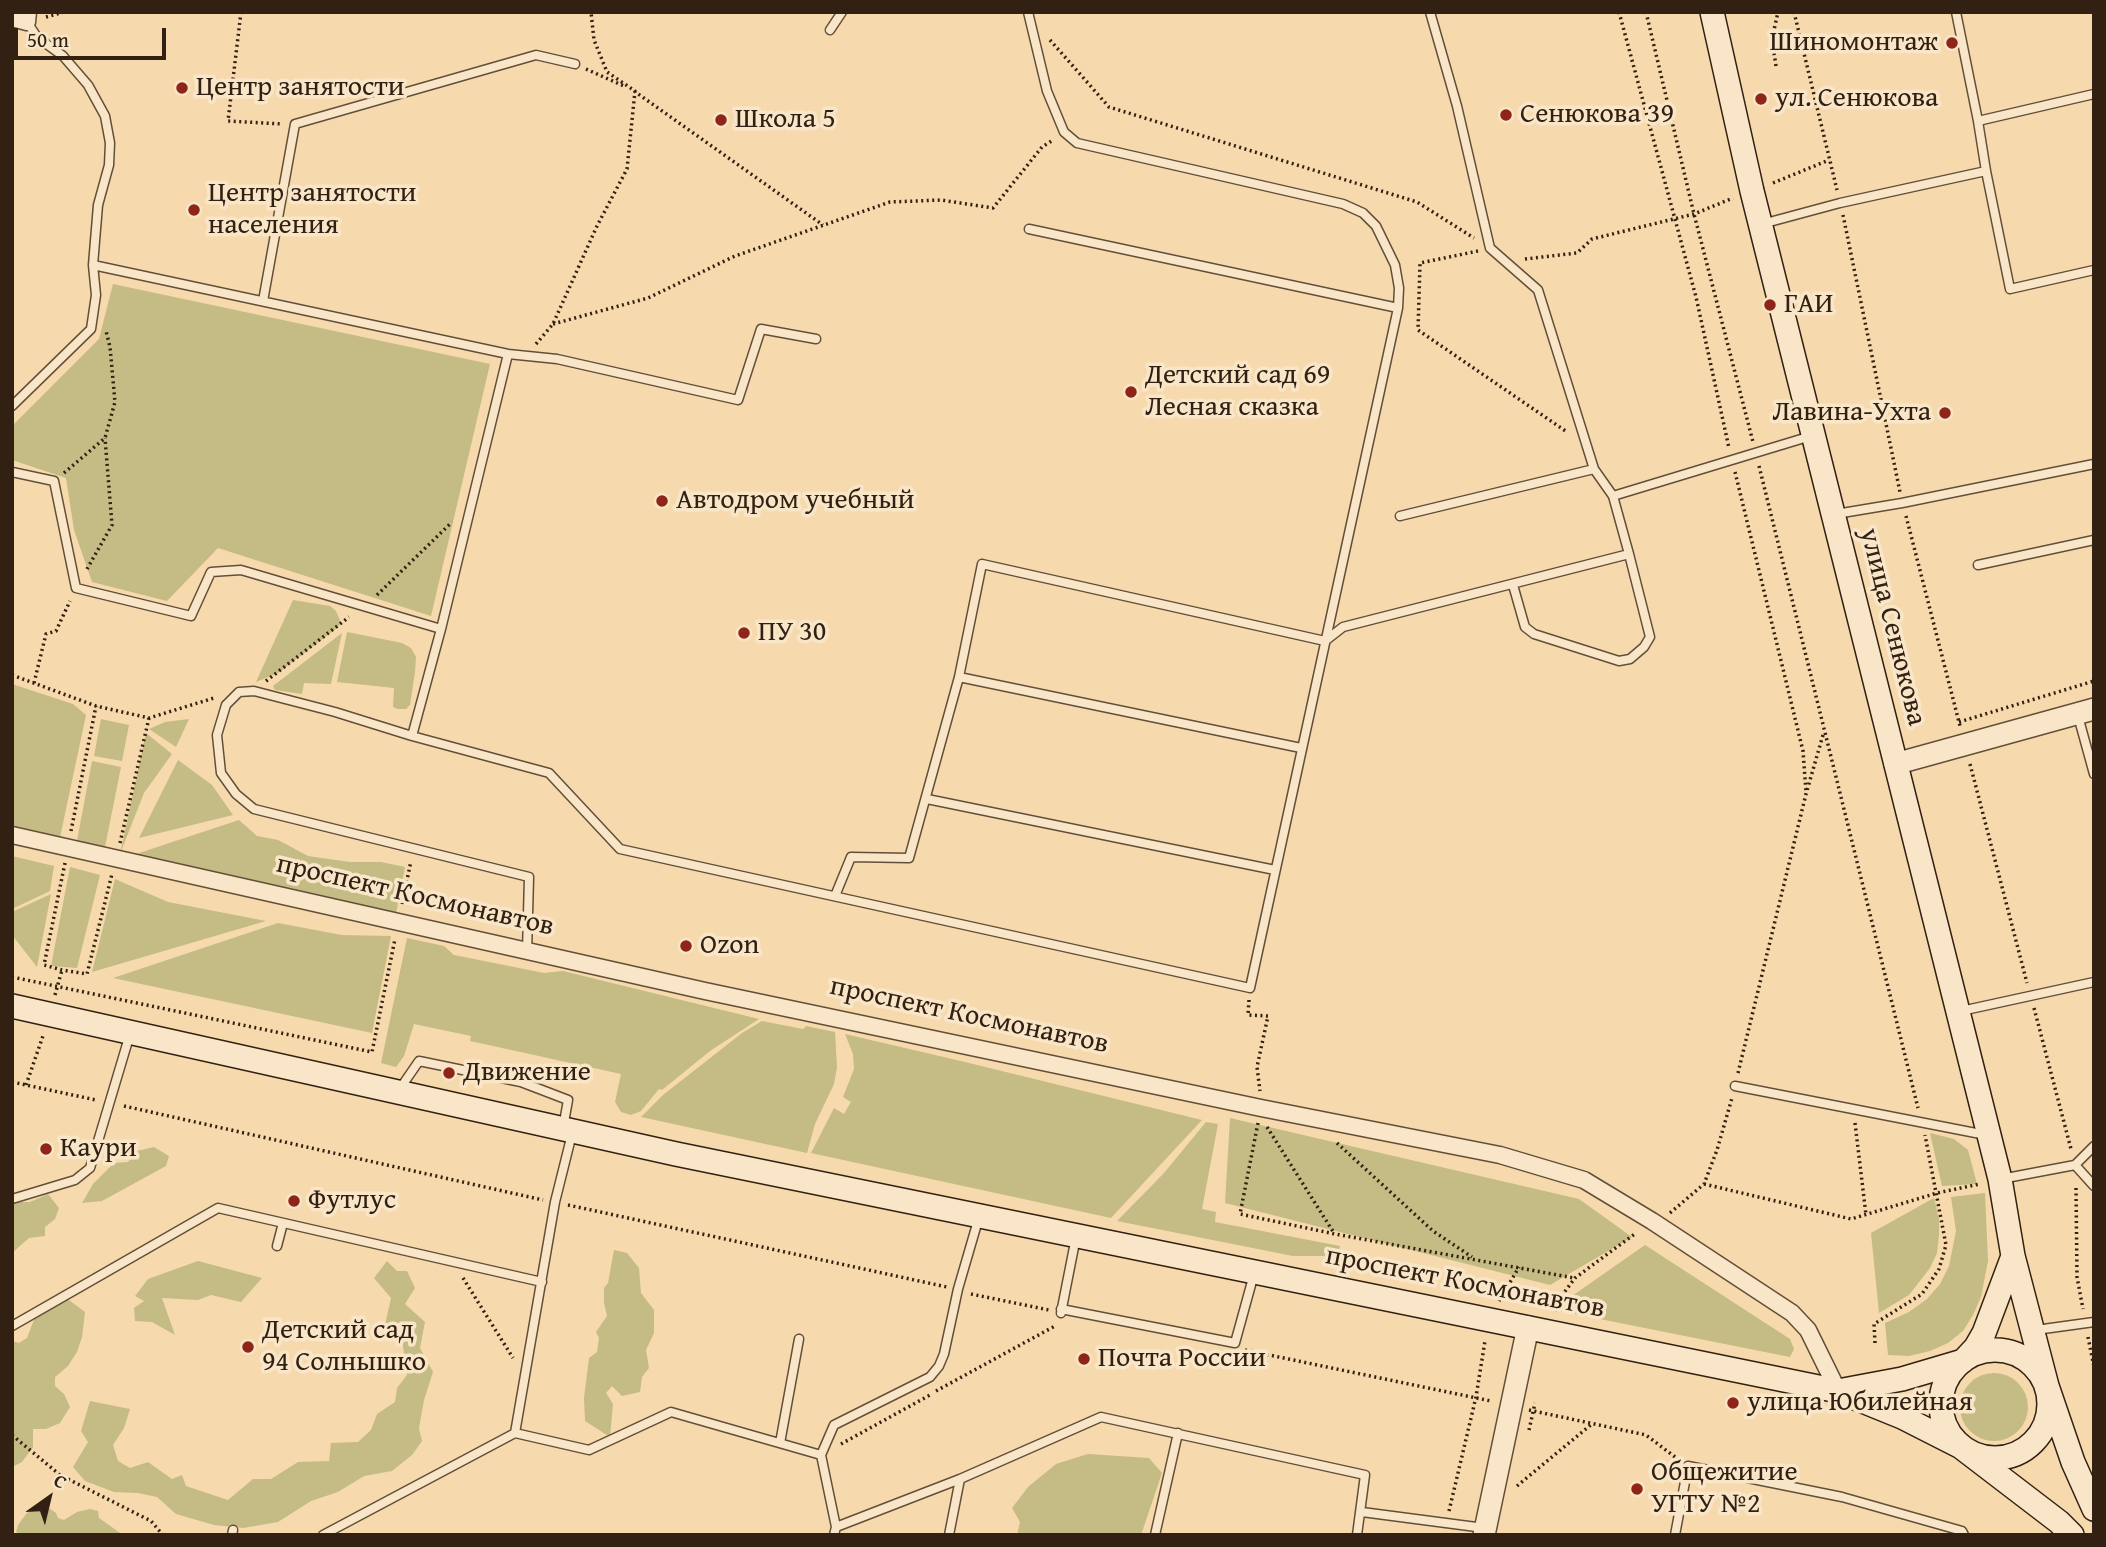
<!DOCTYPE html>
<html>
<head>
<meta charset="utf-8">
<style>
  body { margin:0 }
  #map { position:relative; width:2106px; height:1547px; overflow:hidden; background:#f6d9ac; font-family:"Gentium Book Plus",serif }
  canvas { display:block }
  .frame { position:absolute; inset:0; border:14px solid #322112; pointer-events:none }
  .north { position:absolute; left:14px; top:1463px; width:70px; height:70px; -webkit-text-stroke:5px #f9e6c9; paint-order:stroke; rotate:34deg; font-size:19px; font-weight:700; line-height:28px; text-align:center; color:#322112 }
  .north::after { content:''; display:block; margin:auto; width:24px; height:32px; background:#322112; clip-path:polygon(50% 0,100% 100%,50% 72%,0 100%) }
  .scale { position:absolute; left:14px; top:28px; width:152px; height:32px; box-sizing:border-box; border:4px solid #322112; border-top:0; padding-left:9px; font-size:21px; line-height:24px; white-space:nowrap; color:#322112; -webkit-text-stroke:5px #f9e6c9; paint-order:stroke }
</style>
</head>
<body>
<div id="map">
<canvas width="2106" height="1547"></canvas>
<div class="frame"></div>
<div class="north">С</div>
<div class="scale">50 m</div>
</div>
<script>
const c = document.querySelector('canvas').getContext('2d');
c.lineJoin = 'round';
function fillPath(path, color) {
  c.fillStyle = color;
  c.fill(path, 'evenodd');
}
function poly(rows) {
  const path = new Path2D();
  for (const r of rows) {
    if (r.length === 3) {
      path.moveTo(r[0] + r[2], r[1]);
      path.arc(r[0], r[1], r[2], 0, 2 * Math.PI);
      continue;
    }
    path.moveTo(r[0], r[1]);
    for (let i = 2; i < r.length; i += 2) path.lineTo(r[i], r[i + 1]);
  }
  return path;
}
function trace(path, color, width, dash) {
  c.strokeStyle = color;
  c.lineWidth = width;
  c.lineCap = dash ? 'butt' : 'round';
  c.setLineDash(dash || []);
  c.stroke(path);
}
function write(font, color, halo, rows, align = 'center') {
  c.font = font + ' "Gentium Book Plus",serif';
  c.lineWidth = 7;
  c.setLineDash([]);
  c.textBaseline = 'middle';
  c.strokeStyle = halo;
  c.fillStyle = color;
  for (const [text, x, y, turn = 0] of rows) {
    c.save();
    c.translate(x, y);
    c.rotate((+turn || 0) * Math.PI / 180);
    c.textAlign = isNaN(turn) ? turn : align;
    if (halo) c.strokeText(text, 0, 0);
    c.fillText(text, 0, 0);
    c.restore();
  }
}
fillPath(poly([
  [113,284,490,364,431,616,218,548,167,601,92,582,74,530,66,478,12,460,12,426,99,339],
  [293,600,330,606,336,611,341,623,337,628,278,673,256,682],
  [347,632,402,643,411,648,416,657,415,672,410,705,406,709,398,709,393,707,394,688,337,682],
  [342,633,331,684,304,683,302,694,275,690,273,686],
  [12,684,73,704,86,715,59,842,12,832],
  [101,719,129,725,122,761,94,756],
  [189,719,176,747,149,729,165,722],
  [146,733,172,754,144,793,120,854],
  [178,760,212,785,233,815,139,838],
  [92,761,121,767,104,852,76,846],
  [239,820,257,836,278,840,308,856,350,862,381,862,405,867,396,914,130,856],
  [12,856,54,866,50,891,12,909],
  [70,867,100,875,77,968,51,966],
  [115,879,168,902,266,921,92,972],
  [51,894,37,967,12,935,12,912],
  [278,923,342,935,391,936,372,1033,113,978],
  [407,938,444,946,454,955,544,973,563,971,759,1019,710,1051,662,1090,659,1089,641,1111,631,1115,621,1112,615,1102,621,1074,470,1041,471,1036,414,1024,404,1056,396,1067,381,1063],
  [762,1021,803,1029,806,1026,835,1032,837,1067,834,1084,815,1124,807,1153,641,1117,663,1095,742,1033],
  [845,1034,965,1062,1202,1120,1111,1218,811,1153,834,1108,844,1114,851,1102,843,1097,854,1069,853,1054],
  [1230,1118,1579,1199,1632,1237,1550,1285,1225,1203],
  [1206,1122,1218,1124,1202,1209,1216,1212,1215,1222,1340,1246,1338,1256,1293,1256,1117,1221,1164,1173],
  [1930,1133,1954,1139,1968,1150,1977,1184,1942,1186],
  [154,1147,169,1156,166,1166,102,1201,82,1203,93,1184,114,1163,128,1162,137,1151],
  [1985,1193,1988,1261,1981,1297,1973,1315,1963,1331,1948,1343,1930,1351,1909,1356,1888,1355,1885,1323,1909,1312,1927,1299,1940,1284,1949,1266,1956,1231,1951,1197],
  [48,1194,59,1208,55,1219,45,1227,45,1236,29,1238,12,1253,12,1202,30,1202],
  [1934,1198,1939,1219,1939,1235,1937,1253,1930,1268,1909,1295,1879,1313,1871,1233],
  [1645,1245,1790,1339,1794,1349,1790,1357,1560,1311,1562,1303],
  [614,1250,627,1253,639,1268,641,1293,654,1310,654,1333,646,1350,649,1368,642,1377,640,1392,622,1396,612,1386,606,1393,613,1404,610,1437,585,1421,584,1398,589,1358,597,1352,599,1338,596,1332,607,1316,604,1303,604,1288,608,1283],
  [198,1261,262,1278,241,1302,211,1295,198,1300,162,1298,175,1335,152,1322,135,1321,134,1308,144,1301,135,1296,148,1279],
  [387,1261,397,1271,407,1271,415,1288,405,1304,425,1322,420,1348,433,1372,424,1400,419,1428,422,1441,412,1455,392,1471,364,1476,338,1492,311,1501,278,1522,243,1528,214,1525,176,1514,157,1497,138,1493,114,1492,85,1481,73,1467,88,1442,81,1431,90,1401,130,1409,124,1428,113,1445,118,1461,130,1468,148,1462,172,1479,182,1475,186,1486,228,1500,253,1479,271,1479,298,1462,329,1461,331,1443,358,1442,371,1430,377,1414,395,1402,397,1388,407,1375,403,1346,383,1334,391,1298,374,1278],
  [61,1294,85,1312,82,1337,77,1352,68,1366,55,1377,55,1386,64,1394,70,1407,60,1423,46,1429,33,1429,33,1447,22,1462,12,1467,12,1341,19,1343,27,1338,40,1304],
  [1994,1407,34],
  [1088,1454,1149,1458,1162,1473,1141,1535,1017,1535,1020,1522,1012,1508,1028,1487,1056,1464],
  [46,1506,56,1513,58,1518,64,1520,77,1512,90,1509,98,1511,99,1518,123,1535,24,1535,16,1532,18,1525,26,1514,35,1507]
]), '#c4bc84');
const service = poly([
  [1956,12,1978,121],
  [27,22,37,37,63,56,88,85,105,116,110,143,109,165,98,205,93,265,508,354,441,629,412,736],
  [830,30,842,12],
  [1986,171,2010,289,2094,270],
  [1762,224,1840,203,1986,171,1978,121,2094,94],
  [1029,229,1398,308],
  [263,301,295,124,536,55,575,64],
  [508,354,557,359,738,400,761,329,816,339],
  [12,406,91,329,96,295,93,265],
  [12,472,54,481,76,588,191,616,211,572,241,570,441,629],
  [1613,496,1811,436],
  [1836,514,1902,503,2094,464],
  [1400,516,1594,469],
  [1978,565,2094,540],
  [1513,585,1525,627,1534,634,1619,661,1630,659,1644,647,1650,637,1629,554],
  [959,677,1301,748],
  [2078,716,2094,774],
  [927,799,1275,870],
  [835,896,851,857,909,858,959,677,982,564,1325,641,1343,627,1629,554,1613,496,1594,469,1538,290,1490,248,1457,106,1430,12],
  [527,952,529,877,254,809,236,794,221,773,217,735,226,705,239,692,254,691,335,712,412,736,549,773,620,849,1250,988,1398,308,1399,288,1395,265,1376,226,1363,213,1343,204,1077,143,1064,132,1047,91,1028,12],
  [1961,1011,2094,982],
  [1735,1086,1986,1135],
  [399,1090,419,1061,521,1082,568,1100,563,1128],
  [2075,1165,2094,1186],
  [2001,1179,2075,1165,2094,1146],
  [12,1199,75,1180,90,1168,130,1034],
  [277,1246,283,1223],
  [1061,1309,1235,1343,1254,1274],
  [1061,1313,1076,1237],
  [12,1326,218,1208,542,1282],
  [2036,1330,2094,1322],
  [515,1433,589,1450,671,1412,821,1455,836,1527,834,1535],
  [780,1443,799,1339],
  [821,1455,834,1425,930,1377,939,1366,944,1354,958,1289,979,1217],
  [1362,1512,1484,1528],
  [836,1527,960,1479,1101,1417,1365,1475,1357,1535],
  [232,1535,233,1530],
  [323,1535,515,1433,555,1202,572,1134],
  [949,1535,960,1479],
  [1155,1535,1178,1433],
  [1675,1535,1688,1466,1842,1497,1962,1531,1964,1535]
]);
const minor = poly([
  [12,18,27,22,28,12],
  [12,835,705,991,1261,1108,1500,1155,1584,1180,1652,1221,1792,1313,1808,1330,1838,1391]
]);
const tertiary = poly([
  [1895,764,2094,709],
  [1484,1535,1528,1327]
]);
const secondary = poly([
  [1712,12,1752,191,2000,1179,2013,1256,2047,1386,2073,1462,2094,1509],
  [12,1006,676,1154,1838,1391,1902,1417,1961,1447,2059,1522,2072,1535],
  [1995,1404,54],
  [1838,1391,1902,1379,1963,1361,1976,1347,1984,1333,2013,1256]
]);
trace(service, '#634f38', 11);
trace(minor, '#634f38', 19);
trace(tertiary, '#634f38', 24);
trace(secondary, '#322112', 26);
trace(poly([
  [241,12,228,121,282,124],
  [1619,12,1696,297,1729,448],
  [1646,12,1694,214,1753,442],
  [1794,12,1837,190],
  [46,17,64,12],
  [1050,40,1109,107,1417,202,1474,238],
  [1776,66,1772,39,1778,12],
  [586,69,624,86],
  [634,91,823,225],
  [1773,183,1829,160],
  [1843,215,1900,492],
  [1478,251,1420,263,1418,330,1567,432],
  [1525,259,1577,253,1592,239,1694,214,1733,198],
  [553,324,648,298,735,256,890,202,941,200,993,208,1042,147,1053,140],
  [536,344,553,324,597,226,627,169,635,91,607,72,594,40,591,12],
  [1759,466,1918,1108],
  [1735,472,1803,751,1806,792],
  [64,473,105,438,115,402,110,347,106,331],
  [1906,516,1960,726],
  [87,569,112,525,105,438],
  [377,595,452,522],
  [12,675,96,706,149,718,214,698],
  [266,681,349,617],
  [34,683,46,634,56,631,70,601],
  [1959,722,2094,681],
  [1970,764,2027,983],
  [71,831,96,706],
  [120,843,149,718],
  [65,863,44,965,62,970,87,974,112,874],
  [402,904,411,861],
  [12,977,372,1052,395,939],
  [55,995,62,970],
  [1249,1000,1248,1015,1268,1016,1257,1067,1260,1091],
  [2034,1008,2071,1149],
  [1738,1073,1806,794,1823,735],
  [12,1082,96,1100],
  [26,1085,44,1033],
  [124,1106,543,1200],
  [1258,1123,1240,1214,1335,1234,1574,1278],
  [1855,1123,1866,1215],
  [1267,1127,1334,1233],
  [1337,1143,1433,1231,1472,1257],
  [1704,1184,1851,1219,1937,1193,1980,1184],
  [2076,1188,2077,1277,2083,1309],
  [568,1205,947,1287],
  [1670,1213,1704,1184,1717,1150,1732,1098],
  [463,1278,513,1358],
  [971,1294,1049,1310],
  [1499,1301,1519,1267],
  [1555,1311,1560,1298,1575,1278,1636,1233],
  [2088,1337,2094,1367],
  [1875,1343,1874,1324,1922,1294,1939,1269,1946,1245,1925,1135],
  [1245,1350,1491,1401],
  [936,1391,1055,1326],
  [1529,1410,1646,1435,1679,1460],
  [1529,1430,1535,1403],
  [12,1435,60,1475,151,1521,163,1535],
  [841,1444,930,1395],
  [1517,1486,1593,1423],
  [1449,1511,1476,1397,1485,1341]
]), '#322112', 3.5, [2, 3.5]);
trace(service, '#f9e6c9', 8);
trace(minor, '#f9e6c9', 16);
trace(tertiary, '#f9e6c9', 21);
trace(secondary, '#f9e6c9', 23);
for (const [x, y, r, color] of [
  [1952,43,7,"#8f2418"],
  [182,88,7,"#8f2418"],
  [1761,99,7,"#8f2418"],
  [1506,115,7,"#8f2418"],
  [721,120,7,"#8f2418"],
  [194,210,7,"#8f2418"],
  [1770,305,7,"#8f2418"],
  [1131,392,7,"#8f2418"],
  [1945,413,7,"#8f2418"],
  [662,501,7,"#8f2418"],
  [744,633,7,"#8f2418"],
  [686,946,7,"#8f2418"],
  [449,1073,7,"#8f2418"],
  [46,1149,7,"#8f2418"],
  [294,1201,7,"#8f2418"],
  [248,1347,7,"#8f2418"],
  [1084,1359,7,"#8f2418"],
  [1733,1403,7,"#8f2418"],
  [1637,1489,7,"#8f2418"]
]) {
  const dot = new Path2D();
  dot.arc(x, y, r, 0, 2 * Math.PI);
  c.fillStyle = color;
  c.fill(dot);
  trace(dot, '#f9e6c9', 2.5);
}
write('28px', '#322112', '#f9e6c9', [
  ["Шиномонтаж",1938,43,"right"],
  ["Центр занятости",196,88],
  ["ул. Сенюкова",1775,99],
  ["Сенюкова 39",1520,115],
  ["Школа 5",735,120],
  ["Центр занятости",208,194],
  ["населения",208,226],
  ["ГАИ",1784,305],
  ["Детский сад 69",1145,376],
  ["Лесная сказка",1145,408],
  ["Лавина-Ухта",1931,413,"right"],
  ["Автодром учебный",676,501],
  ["ПУ 30",758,633],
  ["Ozon",700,946],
  ["Движение",463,1073],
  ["Каури",60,1149],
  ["Футлус",308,1201],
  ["Детский сад",262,1331],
  ["94 Солнышко",262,1363],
  ["Почта России",1098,1359],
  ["улица Юбилейная",1747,1403],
  ["Общежитие",1651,1473],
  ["УГТУ №2",1651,1505]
], 'left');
write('28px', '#322112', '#f9e6c9', [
  ["улица Сенюкова",1892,627,76],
  ["проспект Космонавтов",415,896,13],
  ["проспект Космонавтов",969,1016,12],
  ["проспект Космонавтов",1465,1283,11]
]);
</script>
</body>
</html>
